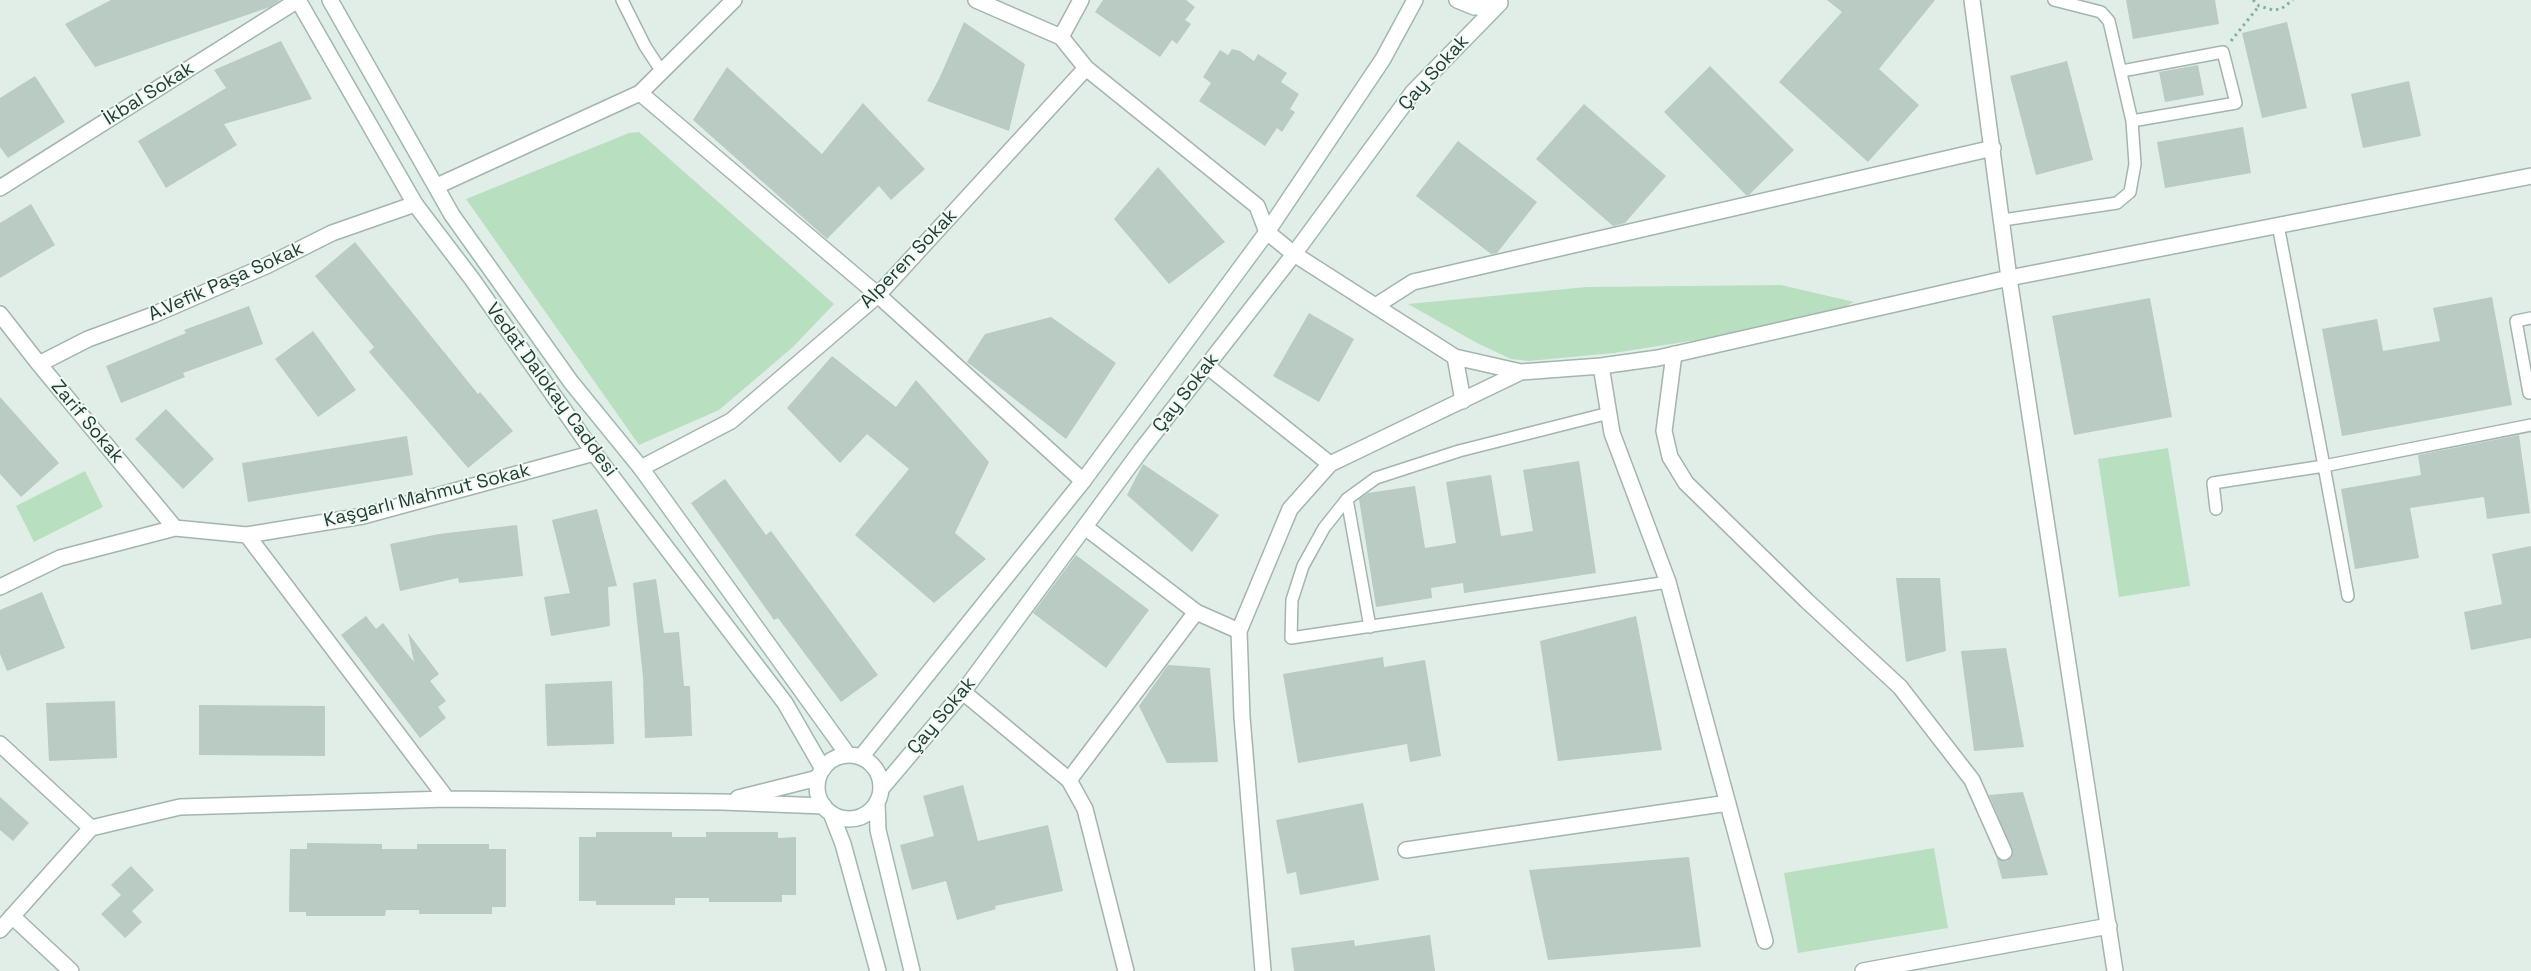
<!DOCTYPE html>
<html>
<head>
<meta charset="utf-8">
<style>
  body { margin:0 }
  canvas { display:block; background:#e1ede7 }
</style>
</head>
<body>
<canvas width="2531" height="971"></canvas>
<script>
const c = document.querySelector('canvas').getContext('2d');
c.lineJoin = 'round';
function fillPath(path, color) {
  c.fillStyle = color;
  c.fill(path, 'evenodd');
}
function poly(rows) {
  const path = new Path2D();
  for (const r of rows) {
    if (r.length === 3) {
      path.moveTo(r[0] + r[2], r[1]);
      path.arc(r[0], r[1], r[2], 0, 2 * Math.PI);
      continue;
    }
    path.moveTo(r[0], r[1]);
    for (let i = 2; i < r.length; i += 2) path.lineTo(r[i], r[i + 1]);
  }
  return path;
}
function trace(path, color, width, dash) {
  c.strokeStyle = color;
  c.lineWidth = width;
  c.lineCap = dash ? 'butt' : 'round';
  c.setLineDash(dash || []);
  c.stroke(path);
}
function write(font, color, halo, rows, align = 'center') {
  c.font = font + ' "Space Grotesk",sans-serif';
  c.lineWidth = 4;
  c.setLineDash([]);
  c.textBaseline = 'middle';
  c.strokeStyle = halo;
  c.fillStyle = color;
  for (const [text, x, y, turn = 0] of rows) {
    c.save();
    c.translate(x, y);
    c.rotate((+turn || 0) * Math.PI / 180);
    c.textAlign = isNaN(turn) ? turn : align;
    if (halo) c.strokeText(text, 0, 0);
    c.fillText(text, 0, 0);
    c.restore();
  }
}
fillPath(poly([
  [639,132,834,304,793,347,719,410,639,445,466,199,629,133],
  [1781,285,1854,302,1836,311,1703,339,1614,353,1529,361,1511,359,1477,343,1408,304,1587,287],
  [2168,448,2190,586,2119,597,2098,459],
  [85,471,103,507,34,542,16,506],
  [1934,848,1948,928,1798,953,1784,873]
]), '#b8e0c0');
fillPath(poly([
  [111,0,280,0,270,7,95,67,65,24],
  [1103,0,1186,0,1195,7,1185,20,1191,24,1177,44,1172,40,1160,57,1095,12],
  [1827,0,1935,0,1879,69,1919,105,1868,162,1779,82,1842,12],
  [2126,0,2215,0,2219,24,2133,39],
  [964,22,1025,64,1009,131,927,101,939,79],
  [2287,22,2307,108,2262,118,2242,33],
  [281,41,312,99,224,124,237,145,166,188,138,141,226,88,214,70],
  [1232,49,1240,51,1254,61,1258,54,1287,73,1281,82,1299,94,1290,109,1295,112,1282,132,1277,128,1265,146,1199,101,1211,83,1203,77,1220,50,1228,55],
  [2067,61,2093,160,2036,175,2010,76],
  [2198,65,2204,95,2165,102,2159,72],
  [1710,66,1794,150,1749,195,1746,195,1664,112],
  [727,67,822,154,863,103,925,169,891,200,879,186,827,239,693,120],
  [35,76,65,122,8,158,0,147,0,98],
  [2409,81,2421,136,2363,148,2351,94],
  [1584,104,1666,176,1625,223,1613,226,1536,159],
  [2243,127,2251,173,2165,188,2157,142],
  [1458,141,1537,202,1497,253,1491,254,1416,196],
  [1158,167,1225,242,1169,284,1114,219],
  [31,204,55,245,0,278,0,223],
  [355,242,478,394,480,392,513,431,468,468,369,352,374,347,315,276],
  [2492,297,2512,405,2342,436,2322,329,2377,319,2383,351,2440,341,2433,308],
  [2150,298,2172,417,2074,435,2052,316],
  [249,306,263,344,183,373,185,377,121,403,106,366,186,333,184,330],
  [1309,313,1354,339,1319,402,1273,376],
  [1051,317,1116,363,1066,439,967,362,985,334],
  [313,331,356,390,318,417,275,359],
  [832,356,896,407,916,380,989,462,955,533,986,559,934,603,855,535,909,469,867,434,840,463,787,408],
  [0,397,59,463,21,497,0,474],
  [166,409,214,459,183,489,135,439],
  [2519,435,2530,513,2487,519,2484,497,2410,508,2419,558,2355,569,2341,489,2421,475,2418,455],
  [407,436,413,475,248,502,242,463],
  [1579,461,1596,573,1464,593,1463,583,1431,588,1432,598,1376,607,1359,499,1368,493,1415,486,1425,548,1456,543,1446,482,1491,475,1501,536,1533,531,1523,470],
  [1143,464,1219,515,1192,552,1127,495],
  [725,479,766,535,771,531,878,675,841,702,778,618,774,620,691,503],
  [597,509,617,586,608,587,610,626,551,636,544,597,570,593,552,520],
  [517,525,523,576,459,583,458,578,400,591,390,544,439,534],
  [2531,546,2531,638,2471,650,2464,612,2502,604,2492,554],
  [1076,555,1149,610,1106,668,1033,613],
  [1896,578,1940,578,1946,651,1906,662],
  [656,579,664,633,679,632,684,686,690,686,692,736,645,738,643,677,633,583],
  [42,592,65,648,7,671,0,654,0,610],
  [366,616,376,629,383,623,414,662,408,633,439,674,430,681,446,701,438,707,446,718,420,738,341,635],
  [1636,616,1662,750,1558,761,1540,641],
  [2006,648,2024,747,1974,751,1961,651],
  [1383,657,1384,667,1425,660,1441,756,1410,762,1407,744,1298,763,1283,674],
  [1168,665,1210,668,1218,762,1167,763,1139,706],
  [612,681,614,744,547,746,545,684],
  [115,701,117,758,49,761,46,703],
  [199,705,325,706,325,756,199,755],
  [963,785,978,841,1048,825,1063,891,995,906,996,909,957,920,946,881,912,890,900,845,934,836,923,796],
  [2023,792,2048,875,2002,879,1996,856,2003,861,2007,861,2013,852,1989,795],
  [0,797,29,823,13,841,0,830],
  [1363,803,1379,880,1300,895,1296,872,1287,874,1276,820],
  [596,832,672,832,672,837,706,837,706,832,778,832,778,838,796,837,796,895,782,895,782,902,709,902,709,898,675,898,675,905,596,905,596,901,579,901,579,837,596,837],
  [307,843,382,844,382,849,417,849,417,844,489,844,489,849,506,849,506,907,492,907,492,914,419,914,419,910,386,910,385,916,306,916,306,912,289,912,290,849,307,849],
  [1689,857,1701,947,1548,960,1529,870],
  [131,866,154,890,132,911,142,922,125,938,101,914,121,895,111,885],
  [1430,935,1435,971,1294,971,1291,948,1354,940,1355,946]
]), '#b9cbc2');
const lane = poly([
  [622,0,645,46,662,72],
  [2122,71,2223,52,2236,103,2132,121],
  [2003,220,2117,203,2130,192,2135,164,2132,121,2109,21,2101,12,2054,0],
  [2529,393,2516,321,2531,318],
  [1609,413,1459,451,1376,478,1347,499,1324,528,1303,566,1292,600,1291,638,1668,582],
  [1347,499,1370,627],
  [2216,509,2213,483,2324,466,2278,225],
  [2348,596,2324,466,2531,425]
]);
const street = poly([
  [976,0,1061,37],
  [1972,0,2009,278,2115,971],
  [1086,68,1257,206,1267,232,1294,254,1455,357,1521,372,1601,366,1658,358,2009,278,2531,176],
  [640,93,878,295,1083,481],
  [437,186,640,93,734,0],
  [0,188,298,0],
  [1377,305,1413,282,1993,148],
  [0,314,39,364,175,528],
  [1674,354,1664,431,1670,457,1686,483,1807,601,1900,687,1972,780,2004,852],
  [1455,357,1463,401],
  [39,364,88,339,153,315,268,265,332,233,415,204],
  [1207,366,1330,464],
  [1601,366,1612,433,1668,582,1765,941],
  [641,468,731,421,878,295,1086,68,1061,37,1081,0],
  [1085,527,1196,612],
  [247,535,447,799],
  [0,587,60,558,175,528,247,535,363,516,594,453],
  [1239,631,1242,717,1263,971],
  [963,692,1069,780,1085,809,1126,971],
  [0,744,91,828],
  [1069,780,1196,612,1239,631,1290,509,1330,464,1521,372],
  [738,798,818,778],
  [1406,850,1728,803],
  [12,916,71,971],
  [0,930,91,828,180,807,447,799,722,802,824,806],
  [1863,971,2109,926]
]);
const secondary = poly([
  [298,0,415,204,472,279,594,453,785,703,823,769],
  [330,0,452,215,571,382,641,468,848,755],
  [1457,0,1474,7,1487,7,1500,3],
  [849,787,32],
  [861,757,1083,481,1267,232,1383,59,1415,0],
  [881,789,963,692,1142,449,1294,254,1413,92,1500,3],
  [877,802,878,830,912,971],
  [831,813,843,844,878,971]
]);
trace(lane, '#a3b5ae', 14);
trace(street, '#a3b5ae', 18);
trace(secondary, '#9ebaae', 18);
trace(poly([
  [2253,0,2259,6,2273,10,2281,9,2293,0],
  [2231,41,2259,6]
]), '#7fb39f', 3, [2.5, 4]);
trace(lane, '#fff', 11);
trace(street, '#fff', 15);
trace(secondary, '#fff', 15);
write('19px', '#203f34', '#f2f9f5', [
  ["Çay Sokak",1434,73,-48],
  ["İkbal Sokak",149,94,-32],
  ["Alperen Sokak",909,259,-46],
  ["A.Vefik Paşa Sokak",226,282,-24],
  ["Vedat Dalokay Caddesi",551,390,54],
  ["Çay Sokak",1186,393,-52],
  ["Zarif Sokak",87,422,50],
  ["Kaşgarlı Mahmut Sokak",427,496,-14],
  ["Çay Sokak",942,716,-50]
]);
</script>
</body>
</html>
